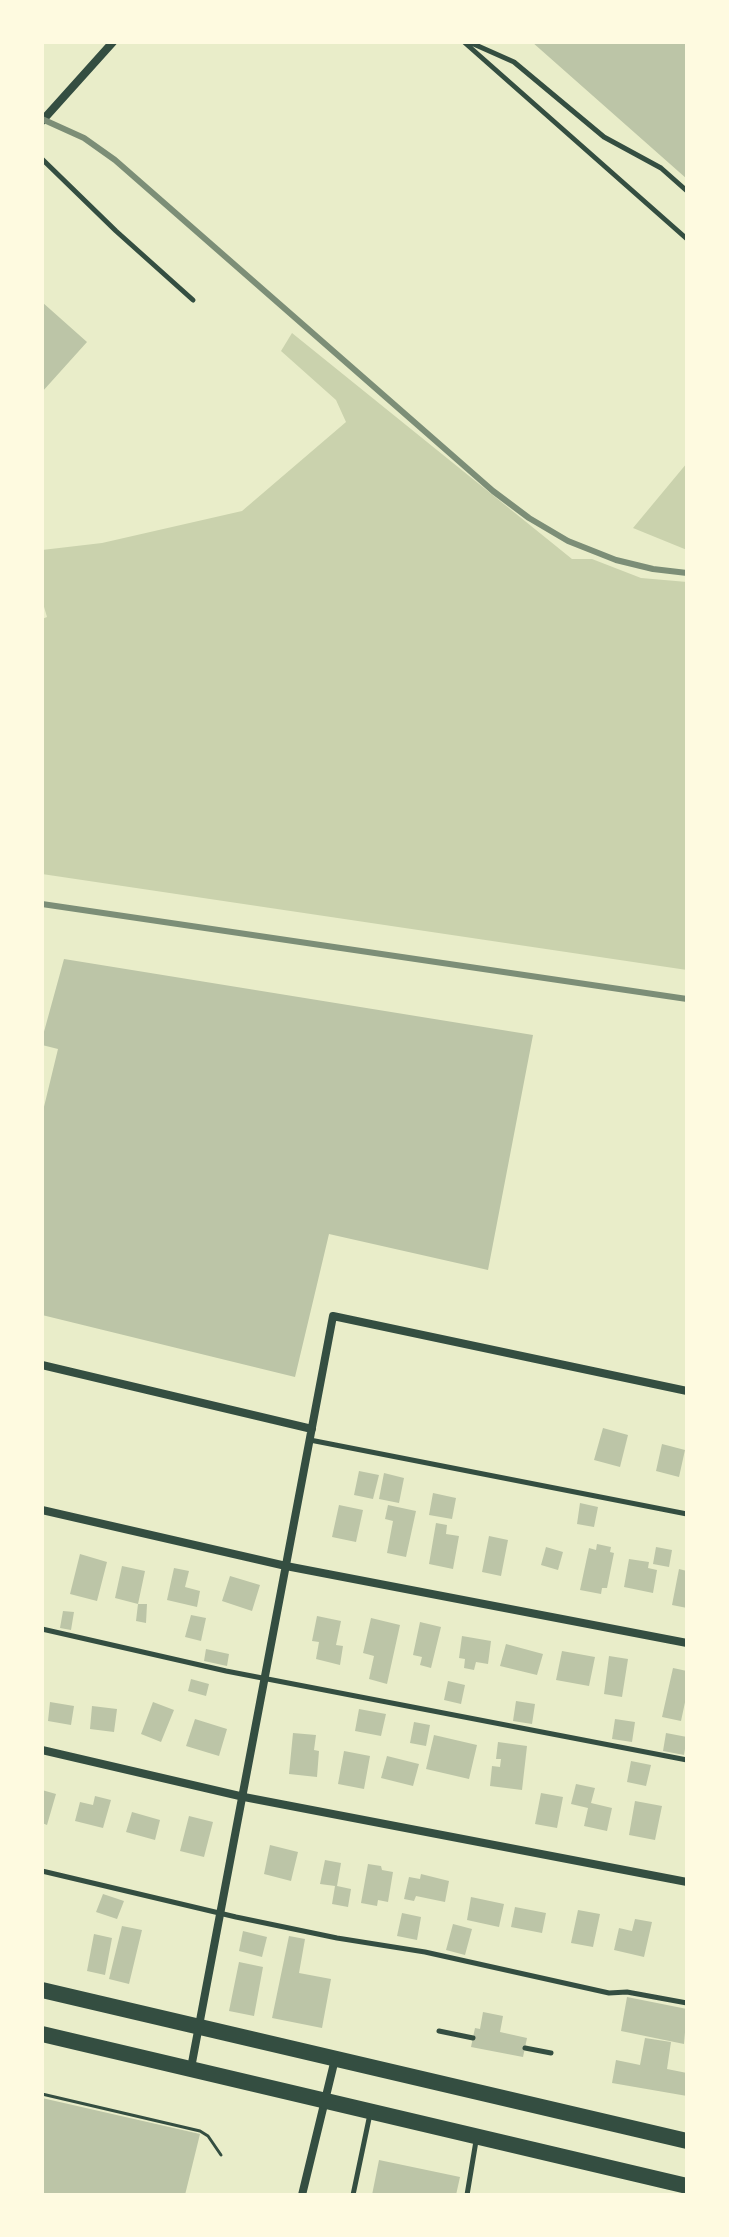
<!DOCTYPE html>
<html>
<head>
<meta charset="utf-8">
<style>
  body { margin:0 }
  #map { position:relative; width:729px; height:2237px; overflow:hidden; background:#e9edc9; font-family:Barlow,sans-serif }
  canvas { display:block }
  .frame { position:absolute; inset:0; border:44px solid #fefae0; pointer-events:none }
</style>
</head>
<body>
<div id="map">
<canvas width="729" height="2237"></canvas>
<div class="frame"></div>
</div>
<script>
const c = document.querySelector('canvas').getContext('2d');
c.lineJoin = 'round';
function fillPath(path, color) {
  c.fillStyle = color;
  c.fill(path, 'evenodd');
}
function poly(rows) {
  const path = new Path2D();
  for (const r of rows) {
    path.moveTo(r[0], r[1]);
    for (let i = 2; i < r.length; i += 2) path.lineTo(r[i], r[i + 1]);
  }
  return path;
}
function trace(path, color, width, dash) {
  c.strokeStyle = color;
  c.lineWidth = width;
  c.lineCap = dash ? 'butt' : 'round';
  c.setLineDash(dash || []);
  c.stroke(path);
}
fillPath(poly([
  [292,333,572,559,592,559,641,578,687,582,687,970,42,874,42,619,47,617,42,600,42,550,102,543,242,511,346,422,336,400,281,351],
  [687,463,687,550,633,528]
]), '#cad2ad');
fillPath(poly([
  [532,42,687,42,687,179],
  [42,302,87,342,42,392],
  [64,959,533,1035,488,1270,329,1234,295,1377,42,1315,42,1115,58,1049,42,1045,42,1039],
  [603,1428,628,1435,620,1467,594,1460],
  [662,1444,685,1450,679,1477,656,1471],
  [359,1471,379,1475,373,1499,354,1495],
  [384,1473,404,1478,399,1503,379,1499],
  [433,1493,456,1498,452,1519,429,1515],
  [580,1503,598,1507,594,1527,577,1524],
  [339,1505,363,1510,356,1542,332,1537],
  [388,1505,416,1511,406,1557,387,1553,393,1521,385,1519],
  [436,1523,447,1525,446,1534,459,1536,453,1569,429,1564],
  [489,1536,508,1540,501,1576,482,1572],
  [597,1544,611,1547,610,1552,614,1553,607,1588,602,1588,601,1594,580,1590,589,1548,596,1550],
  [546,1547,563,1552,558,1570,541,1565],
  [656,1547,672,1550,669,1567,653,1564],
  [80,1554,107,1562,97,1601,70,1594],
  [629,1559,649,1562,648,1568,657,1570,653,1593,624,1587],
  [122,1566,145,1571,138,1604,115,1598],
  [174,1568,189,1571,185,1587,200,1591,197,1607,167,1600],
  [679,1569,687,1571,687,1608,672,1605],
  [230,1576,260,1585,252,1611,222,1601],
  [138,1604,147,1604,146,1623,136,1621],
  [63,1611,74,1612,71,1630,60,1628],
  [191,1615,206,1618,201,1641,185,1637],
  [317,1616,341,1621,336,1645,343,1646,340,1665,316,1659,319,1642,312,1641],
  [371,1618,400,1625,387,1684,369,1679,374,1656,363,1653],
  [420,1622,441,1627,431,1668,420,1665,422,1657,413,1655],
  [462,1636,491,1641,488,1664,476,1662,474,1670,464,1668,465,1659,459,1658],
  [506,1644,543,1654,537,1675,500,1666],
  [206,1649,229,1654,227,1666,204,1661],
  [562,1651,595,1657,589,1686,556,1680],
  [609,1656,628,1659,622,1697,604,1694],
  [673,1668,687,1671,687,1693,681,1721,662,1717],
  [191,1679,209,1684,206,1696,188,1691],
  [448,1681,465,1685,461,1704,444,1700],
  [516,1701,535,1704,532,1724,513,1721],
  [50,1702,74,1706,71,1725,48,1721],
  [153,1702,174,1710,161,1742,141,1734],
  [92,1706,117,1709,114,1732,90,1729],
  [359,1709,386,1714,381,1736,355,1731],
  [195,1719,227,1729,219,1756,186,1746],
  [615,1719,635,1722,632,1742,612,1739],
  [414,1722,430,1725,426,1746,410,1743],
  [293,1733,316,1735,314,1750,319,1751,317,1777,289,1774],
  [666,1733,687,1737,684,1755,663,1751],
  [434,1735,477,1745,469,1779,426,1769],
  [498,1742,527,1746,522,1790,490,1786,492,1766,500,1767,501,1759,496,1759],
  [344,1751,370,1756,364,1789,338,1784],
  [387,1756,419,1764,413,1786,381,1778],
  [631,1761,651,1765,646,1786,627,1782],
  [576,1784,595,1788,591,1803,612,1808,607,1831,584,1826,588,1808,571,1804],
  [42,1790,56,1794,47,1825,42,1823],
  [541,1793,563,1797,557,1828,535,1824],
  [95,1796,111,1800,103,1828,75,1821,80,1802,93,1805],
  [635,1801,662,1806,655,1840,629,1835],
  [132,1812,160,1820,155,1840,126,1832],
  [189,1816,213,1822,204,1857,180,1851],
  [270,1845,298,1852,291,1881,264,1874],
  [325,1860,341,1863,337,1886,351,1889,348,1907,332,1904,335,1886,320,1884],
  [368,1864,381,1866,382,1870,393,1872,388,1902,378,1900,377,1906,361,1903],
  [421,1874,449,1881,445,1902,416,1896,414,1901,404,1899,409,1877,420,1879],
  [103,1894,124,1901,117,1919,96,1912],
  [471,1897,504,1904,499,1927,467,1920],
  [515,1907,546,1913,542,1933,511,1927],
  [578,1910,600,1914,593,1947,571,1943],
  [402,1913,421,1917,417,1940,397,1936],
  [635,1919,652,1922,644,1957,614,1950,619,1928,632,1931],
  [453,1924,472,1929,465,1955,446,1950],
  [122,1926,142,1930,129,1984,109,1979],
  [243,1931,267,1937,262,1957,239,1951],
  [94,1934,112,1938,105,1975,87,1971],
  [289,1936,305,1939,299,1973,331,1979,322,2028,272,2018],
  [239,1962,263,1967,254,2016,229,2011],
  [627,1997,687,2009,684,2044,621,2031],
  [483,2012,503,2016,500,2032,527,2038,523,2057,471,2047,475,2028,480,2029],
  [645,2038,671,2042,667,2069,687,2073,687,2096,612,2083,616,2060,640,2065],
  [42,2098,200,2134,185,2195,42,2195],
  [379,2160,460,2177,456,2195,372,2195]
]), '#bcc5a7');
trace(poly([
  [42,2094,200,2131,208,2136,221,2155]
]), '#344e41', 3);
trace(poly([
  [464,42,687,239],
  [469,42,514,62,604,137,661,168,687,191],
  [42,159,116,231,193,300],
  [310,1440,687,1514],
  [42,1629,226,1671,687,1760],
  [42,1871,236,1917,337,1938,425,1952,609,1993,627,1992,687,2003],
  [439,2031,473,2038],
  [525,2048,551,2053],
  [353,2195,370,2114],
  [467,2195,476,2141]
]), '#344e41', 5);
trace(poly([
  [42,121,113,42],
  [42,1365,312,1429],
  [42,1510,286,1566,687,1643],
  [42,1750,244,1797,687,1882],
  [191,2068,333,1316,687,1391],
  [302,2195,335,2059]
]), '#344e41', 8);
trace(poly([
  [42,1990,687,2141],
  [42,2034,687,2186]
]), '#344e41', 16);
trace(poly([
  [42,119,84,138,115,160,493,491,529,518,568,541,616,560,653,569,687,573],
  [42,904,687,999]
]), '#7c8e77', 6);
</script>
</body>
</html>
